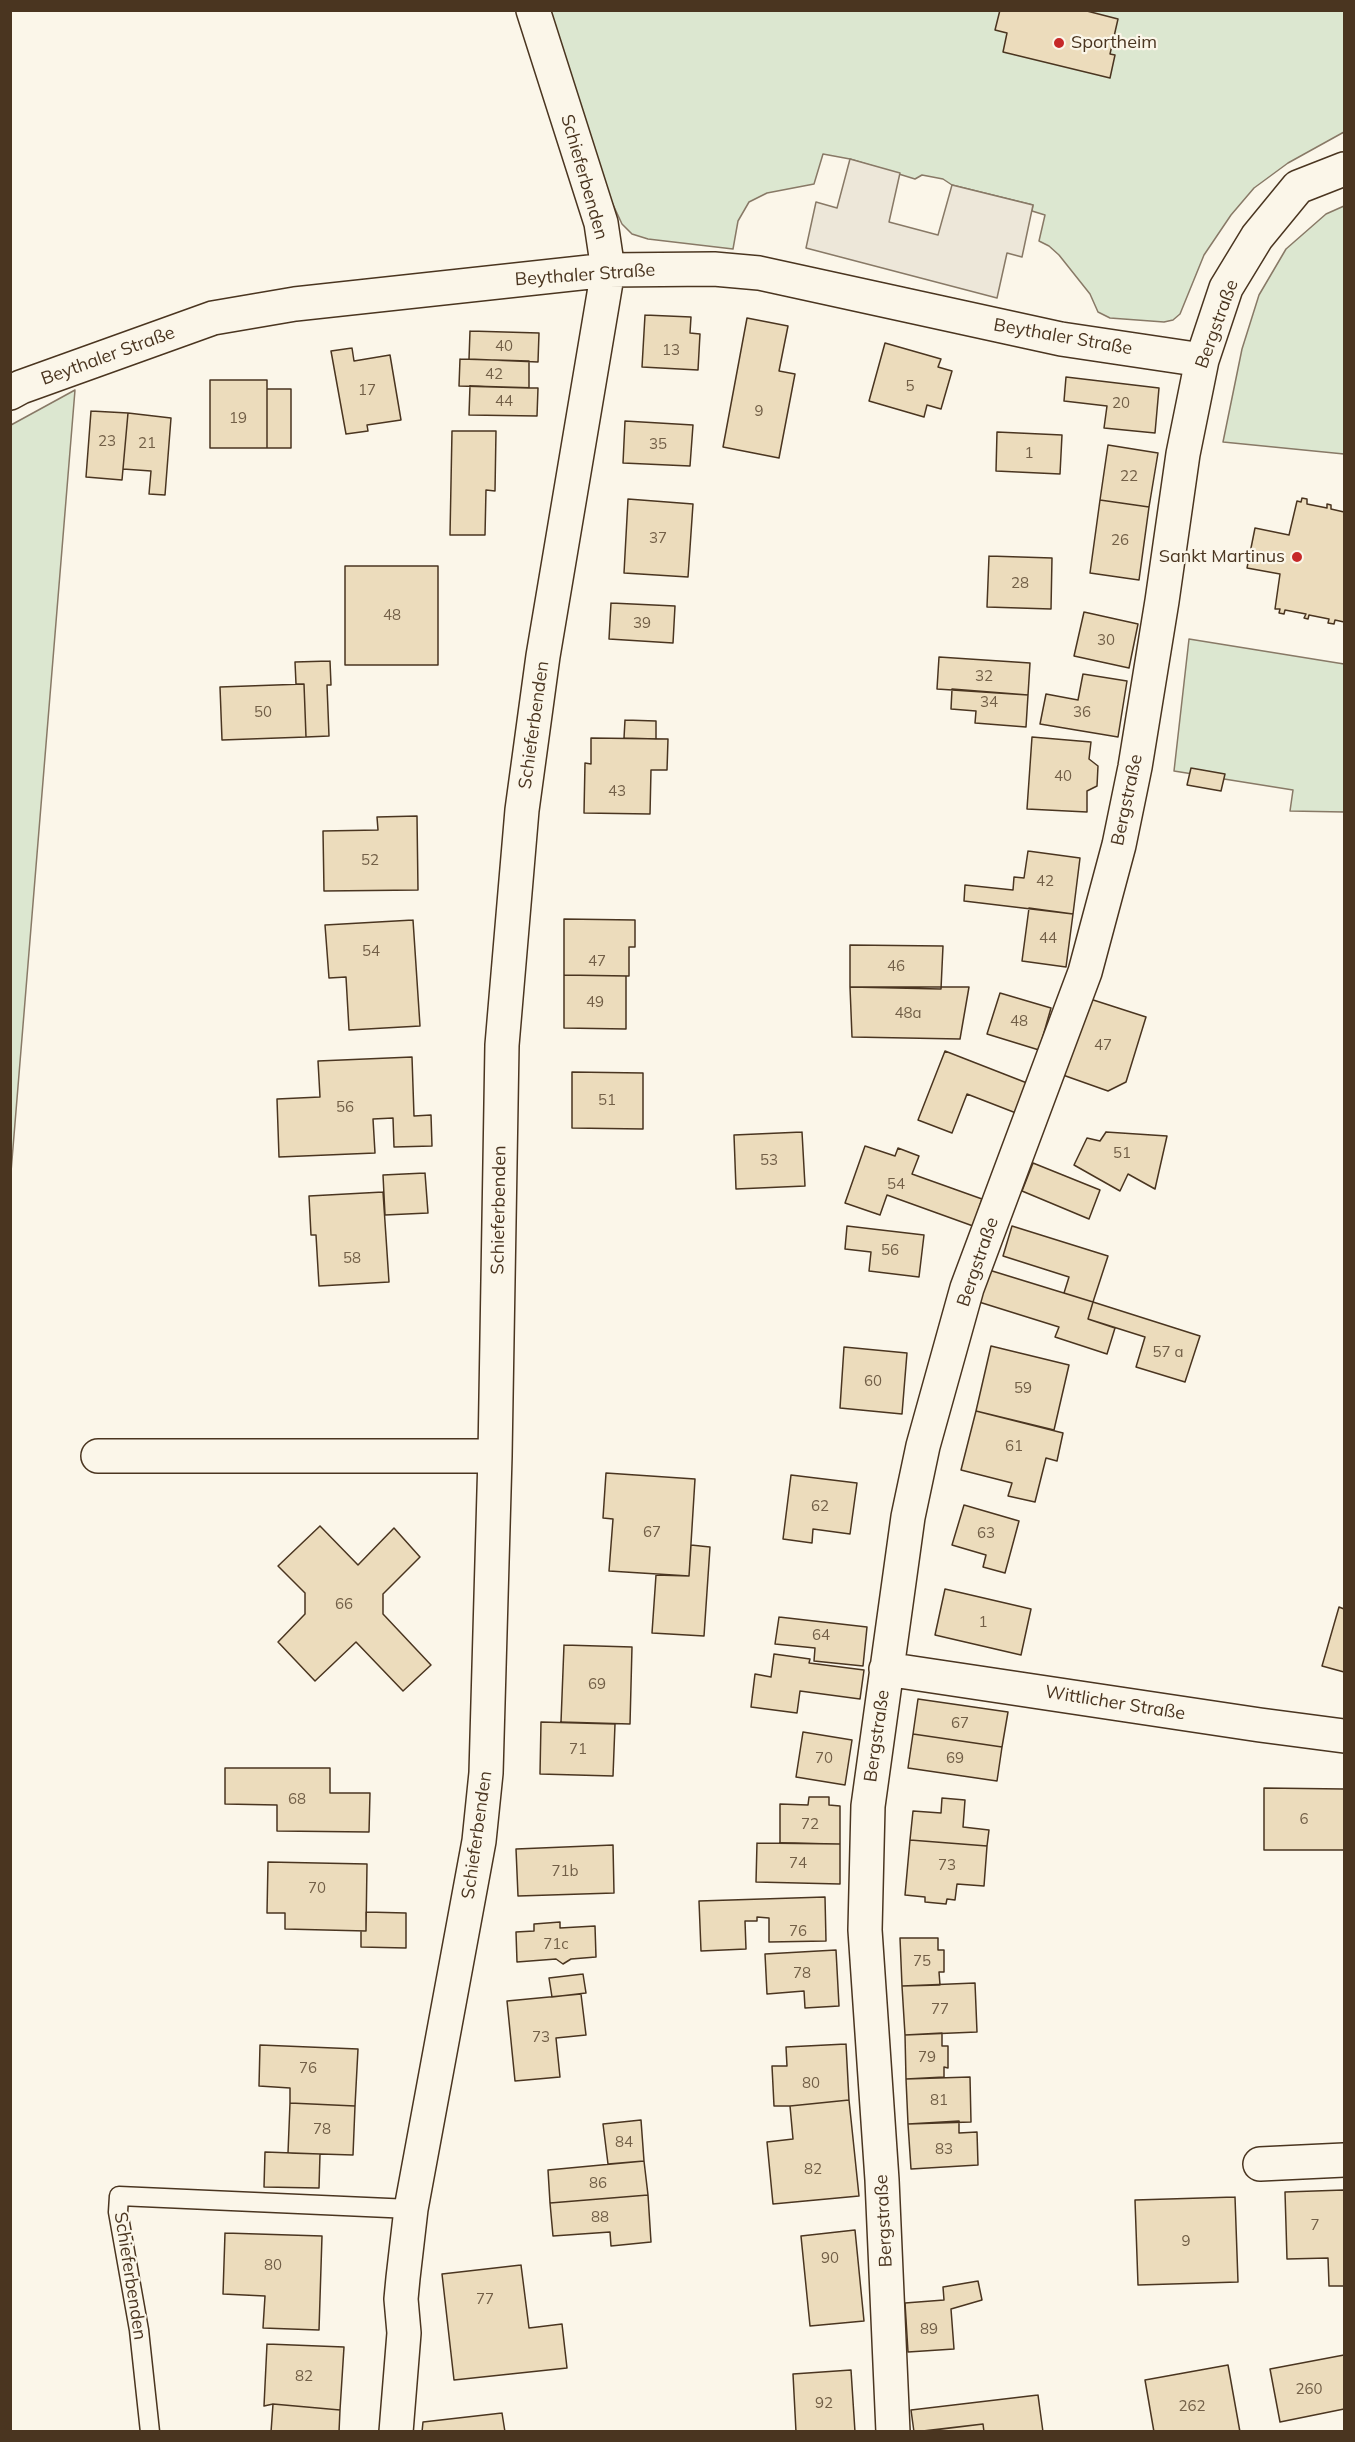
<!DOCTYPE html>
<html>
<head>
<meta charset="utf-8">
<style>
  body { margin:0 }
  #map { position:relative; width:1355px; height:2442px; overflow:hidden; background:#fbf6e9; font-family:Mulish,sans-serif }
  canvas { display:block }
  .frame { position:absolute; inset:0; border:12px solid #4a3520; pointer-events:none }
</style>
</head>
<body>
<div id="map">
<canvas width="1355" height="2442"></canvas>
<div class="frame"></div>
</div>
<script>
const c = document.querySelector('canvas').getContext('2d');
c.lineJoin = 'round';
function fillPath(path, color) {
  c.fillStyle = color;
  c.fill(path, 'evenodd');
}
function poly(rows) {
  const path = new Path2D();
  for (const r of rows) {
    path.moveTo(r[0], r[1]);
    for (let i = 2; i < r.length; i += 2) path.lineTo(r[i], r[i + 1]);
  }
  return path;
}
function trace(path, color, width, dash) {
  c.strokeStyle = color;
  c.lineWidth = width;
  c.lineCap = dash ? 'butt' : 'round';
  c.setLineDash(dash || []);
  c.stroke(path);
}
function write(font, color, halo, rows, align = 'center') {
  c.font = font + ' Mulish,sans-serif';
  c.lineWidth = 4.5;
  c.setLineDash([]);
  c.textBaseline = 'middle';
  c.strokeStyle = halo;
  c.fillStyle = color;
  for (const [text, x, y, turn = 0] of rows) {
    c.save();
    c.translate(x, y);
    c.rotate((+turn || 0) * Math.PI / 180);
    c.textAlign = isNaN(turn) ? turn : align;
    if (halo) c.strokeText(text, 0, 0);
    c.fillText(text, 0, 0);
    c.restore();
  }
}
const green = poly([
  [549,11,1344,11,1344,132,1288,163,1254,188,1231,215,1204,255,1180,314,1173,320,1164,322,1110,318,1098,312,1090,294,1059,255,1049,246,1039,241,1045,215,1032,211,1033,205,952,185,943,179,922,175,915,179,850,159,823,154,814,184,767,193,749,202,738,221,733,249,648,239,632,234,622,224,609,196,549,11],
  [1344,206,1344,454,1223,442,1242,349,1259,295,1286,249,1326,214,1344,206],
  [75,390,11,1172,11,425,75,390],
  [1189,639,1344,664,1344,812,1290,811,1293,790,1174,771,1189,639]
]);
fillPath(green, '#dce7d0');
trace(green, '#887966', 1.5);
const parking = poly([
  [850,159,900,173,889,222,938,235,952,185,1033,205,1022,257,1007,253,997,298,806,248,816,202,837,208,850,159]
]);
fillPath(parking, '#ede7d9');
trace(parking, '#887966', 1.5);
const building = poly([
  [1000,10,1083,10,1118,19,1110,54,1115,55,1110,78,1003,52,1007,33,995,30,1000,10],
  [645,315,691,317,690,333,700,334,698,370,642,367,645,315],
  [747,318,788,326,779,371,795,374,779,458,723,447,747,318],
  [470,331,539,333,538,362,469,359,470,331],
  [885,343,941,359,938,367,952,371,941,409,927,405,924,417,869,401,885,343],
  [352,348,354,361,390,355,401,420,367,425,368,431,346,434,331,351,352,348],
  [460,359,529,361,529,388,459,386,460,359],
  [1066,377,1159,388,1155,433,1104,428,1107,406,1064,401,1066,377],
  [210,380,267,380,267,448,210,448,210,380],
  [470,386,538,388,537,416,469,415,470,386],
  [267,389,291,389,291,448,267,448,267,389],
  [91,411,128,413,122,480,86,477,91,411],
  [128,413,171,418,165,495,149,494,151,471,123,469,128,413],
  [625,421,693,425,690,466,623,463,625,421],
  [452,431,496,431,495,491,486,490,485,535,450,535,452,431],
  [997,432,1062,435,1060,474,996,471,997,432],
  [1108,445,1158,453,1149,507,1100,500,1108,445],
  [1302,498,1307,499,1307,504,1327,508,1327,504,1331,505,1331,509,1344,512,1344,622,1335,620,1334,624,1328,623,1329,619,1309,615,1308,619,1304,618,1306,614,1285,610,1284,614,1279,613,1280,609,1275,609,1280,574,1247,568,1255,528,1289,535,1297,501,1301,502,1302,498],
  [628,499,693,504,688,577,624,573,628,499],
  [1100,500,1149,507,1139,580,1090,573,1100,500],
  [989,556,1052,558,1051,609,987,607,989,556],
  [345,566,438,566,438,665,345,665,345,566],
  [611,603,675,606,673,643,609,639,611,603],
  [1084,612,1138,624,1129,668,1074,656,1084,612],
  [939,657,1030,663,1028,695,937,689,939,657],
  [330,661,331,685,327,685,329,736,306,737,304,684,296,684,295,662,330,661],
  [1083,674,1127,681,1118,737,1040,724,1046,694,1078,700,1083,674],
  [304,684,306,737,222,740,220,687,304,684],
  [952,689,1028,695,1026,727,975,723,976,711,951,709,952,689],
  [625,720,656,721,656,739,624,738,625,720],
  [1032,737,1091,742,1089,759,1098,766,1097,786,1087,791,1087,812,1027,809,1032,737],
  [591,738,668,739,667,770,651,770,650,814,584,813,585,763,591,764,591,738],
  [1191,768,1225,774,1221,791,1187,785,1191,768],
  [417,816,418,890,324,891,323,831,378,830,377,817,417,816],
  [1028,851,1080,858,1073,914,964,901,965,885,1013,890,1014,877,1024,878,1028,851],
  [1029,908,1073,914,1066,967,1022,961,1029,908],
  [564,919,635,920,635,947,629,947,629,976,564,975,564,919],
  [413,920,420,1026,349,1030,346,977,329,978,325,925,413,920],
  [850,945,943,946,941,989,850,987,850,945],
  [564,975,626,976,626,1029,564,1028,564,975],
  [850,987,969,987,960,1039,852,1037,850,987],
  [1000,993,1051,1008,1039,1050,987,1034,1000,993],
  [1084,997,1146,1017,1126,1082,1108,1091,1060,1074,1084,997],
  [945,1051,1027,1083,1016,1113,967,1094,952,1133,918,1120,945,1051],
  [412,1057,414,1116,431,1115,432,1146,394,1147,393,1118,373,1119,375,1153,279,1157,277,1099,320,1097,318,1061,412,1057],
  [572,1072,643,1073,643,1129,572,1128,572,1072],
  [802,1132,805,1186,736,1189,734,1135,802,1132],
  [1106,1132,1167,1136,1155,1189,1128,1174,1120,1191,1074,1165,1087,1138,1100,1141,1106,1132],
  [865,1146,895,1156,898,1148,919,1156,912,1174,982,1199,973,1226,887,1195,880,1215,845,1203,865,1146],
  [1033,1163,1100,1190,1089,1219,1022,1191,1033,1163],
  [425,1173,428,1213,385,1215,383,1175,425,1173],
  [383,1192,389,1282,319,1286,316,1235,311,1235,309,1196,383,1192],
  [847,1226,924,1235,919,1277,869,1271,871,1252,845,1249,847,1226],
  [1012,1226,1108,1256,1093,1302,1064,1293,1069,1277,1003,1256,1012,1226],
  [989,1270,1093,1302,1088,1319,1115,1328,1107,1354,1055,1337,1059,1327,979,1302,989,1270],
  [1093,1302,1200,1336,1185,1382,1136,1367,1145,1337,1088,1319,1093,1302],
  [991,1346,1069,1365,1054,1430,976,1411,991,1346],
  [844,1347,907,1353,902,1414,840,1408,844,1347],
  [976,1411,1063,1433,1057,1461,1046,1458,1035,1502,1008,1496,1012,1483,961,1470,976,1411],
  [606,1473,695,1479,689,1576,609,1571,613,1519,603,1518,606,1473],
  [791,1475,857,1483,850,1534,813,1529,812,1543,783,1539,791,1475],
  [964,1505,1019,1521,1005,1573,983,1567,986,1555,952,1545,964,1505],
  [320,1526,358,1565,394,1528,420,1557,383,1594,383,1614,431,1665,403,1691,356,1642,315,1681,278,1642,305,1614,305,1593,278,1566,320,1526],
  [691,1545,710,1547,704,1636,652,1633,656,1575,689,1576,691,1545],
  [945,1589,1031,1609,1021,1655,935,1635,945,1589],
  [1339,1607,1344,1609,1344,1672,1322,1666,1339,1607],
  [779,1617,867,1627,863,1666,814,1661,815,1648,775,1644,779,1617],
  [564,1645,632,1647,630,1724,561,1722,564,1645],
  [774,1654,810,1659,809,1663,864,1670,860,1699,800,1691,797,1713,751,1707,755,1674,771,1677,774,1654],
  [918,1699,1008,1712,1002,1747,913,1734,918,1699],
  [541,1722,615,1724,613,1776,540,1774,541,1722],
  [803,1732,852,1740,845,1785,796,1777,803,1732],
  [913,1734,1002,1747,997,1781,908,1768,913,1734],
  [225,1768,330,1768,330,1793,370,1793,369,1832,277,1831,277,1805,225,1804,225,1768],
  [1264,1788,1344,1789,1344,1850,1264,1850,1264,1788],
  [809,1797,829,1797,829,1805,840,1806,840,1844,780,1843,780,1804,808,1805,809,1797],
  [942,1798,965,1800,963,1827,989,1830,987,1846,910,1840,913,1811,941,1813,942,1798],
  [910,1840,987,1846,984,1886,957,1884,955,1900,947,1899,946,1904,925,1902,925,1897,905,1895,910,1840],
  [757,1843,840,1844,840,1884,756,1882,757,1843],
  [613,1845,614,1893,518,1896,516,1849,613,1845],
  [268,1862,367,1864,366,1931,285,1929,285,1913,267,1913,268,1862],
  [825,1897,826,1941,769,1942,769,1918,757,1917,757,1921,745,1921,746,1949,701,1951,699,1901,825,1897],
  [366,1912,406,1913,406,1948,361,1947,361,1931,366,1931,366,1912],
  [560,1922,560,1928,595,1926,596,1957,571,1959,563,1964,556,1959,517,1962,516,1932,534,1931,534,1924,560,1922],
  [900,1938,938,1938,938,1950,944,1950,944,1972,939,1972,940,1985,902,1986,900,1938],
  [836,1950,839,2006,805,2008,804,1991,767,1994,765,1954,836,1950],
  [583,1974,586,1993,552,1997,549,1978,583,1974],
  [975,1983,977,2032,905,2035,902,1986,975,1983],
  [581,1994,586,2035,556,2038,560,2077,515,2081,507,2001,581,1994],
  [942,2033,942,2046,948,2046,948,2068,944,2067,944,2077,906,2079,905,2035,942,2033],
  [846,2044,849,2100,790,2106,774,2106,772,2066,787,2066,786,2047,846,2044],
  [260,2045,358,2049,355,2106,290,2103,290,2088,259,2086,260,2045],
  [970,2077,971,2122,908,2124,906,2079,970,2077],
  [849,2100,859,2196,773,2204,767,2142,793,2139,790,2106,849,2100],
  [290,2103,355,2106,353,2155,288,2153,290,2103],
  [641,2120,644,2161,608,2164,603,2124,641,2120],
  [959,2121,959,2133,977,2132,978,2165,911,2169,908,2124,959,2121],
  [265,2152,320,2154,319,2188,264,2187,265,2152],
  [644,2161,648,2195,550,2203,548,2170,644,2161],
  [1344,2190,1344,2286,1329,2286,1328,2258,1287,2259,1285,2192,1344,2190],
  [648,2195,651,2242,611,2246,610,2232,553,2236,550,2203,648,2195],
  [1235,2197,1238,2282,1138,2285,1135,2200,1235,2197],
  [855,2230,864,2321,810,2326,801,2236,855,2230],
  [225,2233,322,2236,319,2330,263,2328,265,2296,223,2294,225,2233],
  [521,2265,529,2328,562,2324,567,2368,454,2380,442,2274,521,2265],
  [978,2281,982,2300,951,2309,954,2349,908,2352,905,2303,944,2300,943,2287,978,2281],
  [267,2344,344,2347,340,2410,273,2404,264,2406,267,2344],
  [1344,2355,1344,2409,1280,2422,1270,2369,1344,2355],
  [1228,2365,1240,2432,1154,2432,1145,2380,1228,2365],
  [851,2370,855,2432,796,2432,793,2374,851,2370],
  [1038,2395,1043,2432,984,2432,983,2424,914,2432,911,2410,1038,2395],
  [273,2404,340,2410,339,2432,271,2432,273,2404],
  [502,2413,505,2432,422,2432,423,2422,502,2413],
  [983,2424,984,2432,918,2432,983,2424]
]);
fillPath(building, '#ecdcbc');
trace(building, '#4a3520', 1.5);
const lane = poly([
  [150,2432,139,2330,118,2212,119,2196,411,2209]
]);
const street = poly([
  [10,393,21,387,213,318,295,304,608,270,714,269,759,273,1061,339,1202,360],
  [98,1456,495,1456],
  [886,1669,1260,1725,1344,1736],
  [1260,2164,1344,2160],
  [396,2432,404,2333,401,2299,403,2278,411,2209,479,1841,486,1773,495,1456,502,1045,522,810,543,656,608,270,601,223,533,10],
  [893,2432,882,2180,865,1930,868,1806,908,1517,923,1446,967,1288,1085,972,1119,845,1135,767,1162,601,1183,454,1202,360,1226,288,1257,237,1298,187,1344,169]
]);
trace(lane, '#4a3520', 21);
trace(street, '#4a3520', 36);
trace(lane, '#fbf6e9', 18);
trace(street, '#fbf6e9', 33);
for (const [x, y, r, color] of [
  [1059,43,6,"#c62828"],
  [1297,557,6,"#c62828"]
]) {
  const dot = new Path2D();
  dot.arc(x, y, r, 0, 2 * Math.PI);
  c.fillStyle = color;
  c.fill(dot);
  trace(dot, '#fbf6e9', 2);
}
write('15px', '#725f47', null, [
  ["40",504,346],
  ["13",671,350],
  ["42",494,374],
  ["5",910,386],
  ["17",367,390],
  ["44",504,401],
  ["20",1121,403],
  ["9",759,411],
  ["19",238,418],
  ["23",107,441],
  ["21",147,443],
  ["35",658,444],
  ["1",1029,453],
  ["22",1129,476],
  ["37",658,538],
  ["26",1120,540],
  ["28",1020,583],
  ["48",392,615],
  ["39",642,623],
  ["30",1106,640],
  ["32",984,676],
  ["34",989,702],
  ["50",263,712],
  ["36",1082,712],
  ["40",1063,776],
  ["43",617,791],
  ["52",370,860],
  ["42",1045,881],
  ["44",1048,938],
  ["54",371,951],
  ["47",597,961],
  ["46",896,966],
  ["49",595,1002],
  ["48a",908,1013],
  ["48",1019,1021],
  ["47",1103,1045],
  ["51",607,1100],
  ["56",345,1107],
  ["51",1122,1153],
  ["53",769,1160],
  ["54",896,1184],
  ["56",890,1250],
  ["58",352,1258],
  ["57 a",1168,1352],
  ["60",873,1381],
  ["59",1023,1388],
  ["61",1014,1446],
  ["62",820,1506],
  ["67",652,1532],
  ["63",986,1533],
  ["66",344,1604],
  ["1",983,1622],
  ["64",821,1635],
  ["69",597,1684],
  ["67",960,1723],
  ["71",578,1749],
  ["70",824,1758],
  ["69",955,1758],
  ["68",297,1799],
  ["6",1304,1819],
  ["72",810,1824],
  ["74",798,1863],
  ["73",947,1865],
  ["71b",565,1871],
  ["70",317,1888],
  ["76",798,1931],
  ["71c",556,1944],
  ["75",922,1961],
  ["78",802,1973],
  ["77",940,2009],
  ["73",541,2037],
  ["79",927,2057],
  ["76",308,2068],
  ["80",811,2083],
  ["81",939,2100],
  ["78",322,2129],
  ["84",624,2142],
  ["83",944,2149],
  ["82",813,2169],
  ["86",598,2183],
  ["88",600,2217],
  ["7",1315,2225],
  ["9",1186,2241],
  ["90",830,2258],
  ["80",273,2265],
  ["77",485,2299],
  ["89",929,2329],
  ["82",304,2376],
  ["260",1309,2389],
  ["92",824,2403],
  ["262",1192,2406]
]);
write('18px', '#4a3520', '#fbf6e9', [
  ["Sportheim",1071,43],
  ["Sankt Martinus",1285,557,"right"]
], 'left');
write('18px', '#4a3520', '#fbf6e9', [
  ["Schieferbenden",584,177,74],
  ["Beythaler Straße",585,275,-4],
  ["Bergstraße",1217,324,-70],
  ["Beythaler Straße",1063,337,10],
  ["Beythaler Straße",108,356,-20],
  ["Schieferbenden",534,725,-82],
  ["Bergstraße",1127,800,-78],
  ["Schieferbenden",499,1210,-89],
  ["Bergstraße",978,1262,-71],
  ["Wittlicher Straße",1115,1703,9],
  ["Bergstraße",877,1736,-82],
  ["Schieferbenden",477,1835,-82],
  ["Bergstraße",884,2221,-93],
  ["Schieferbenden",130,2276,81]
]);
</script>
</body>
</html>
